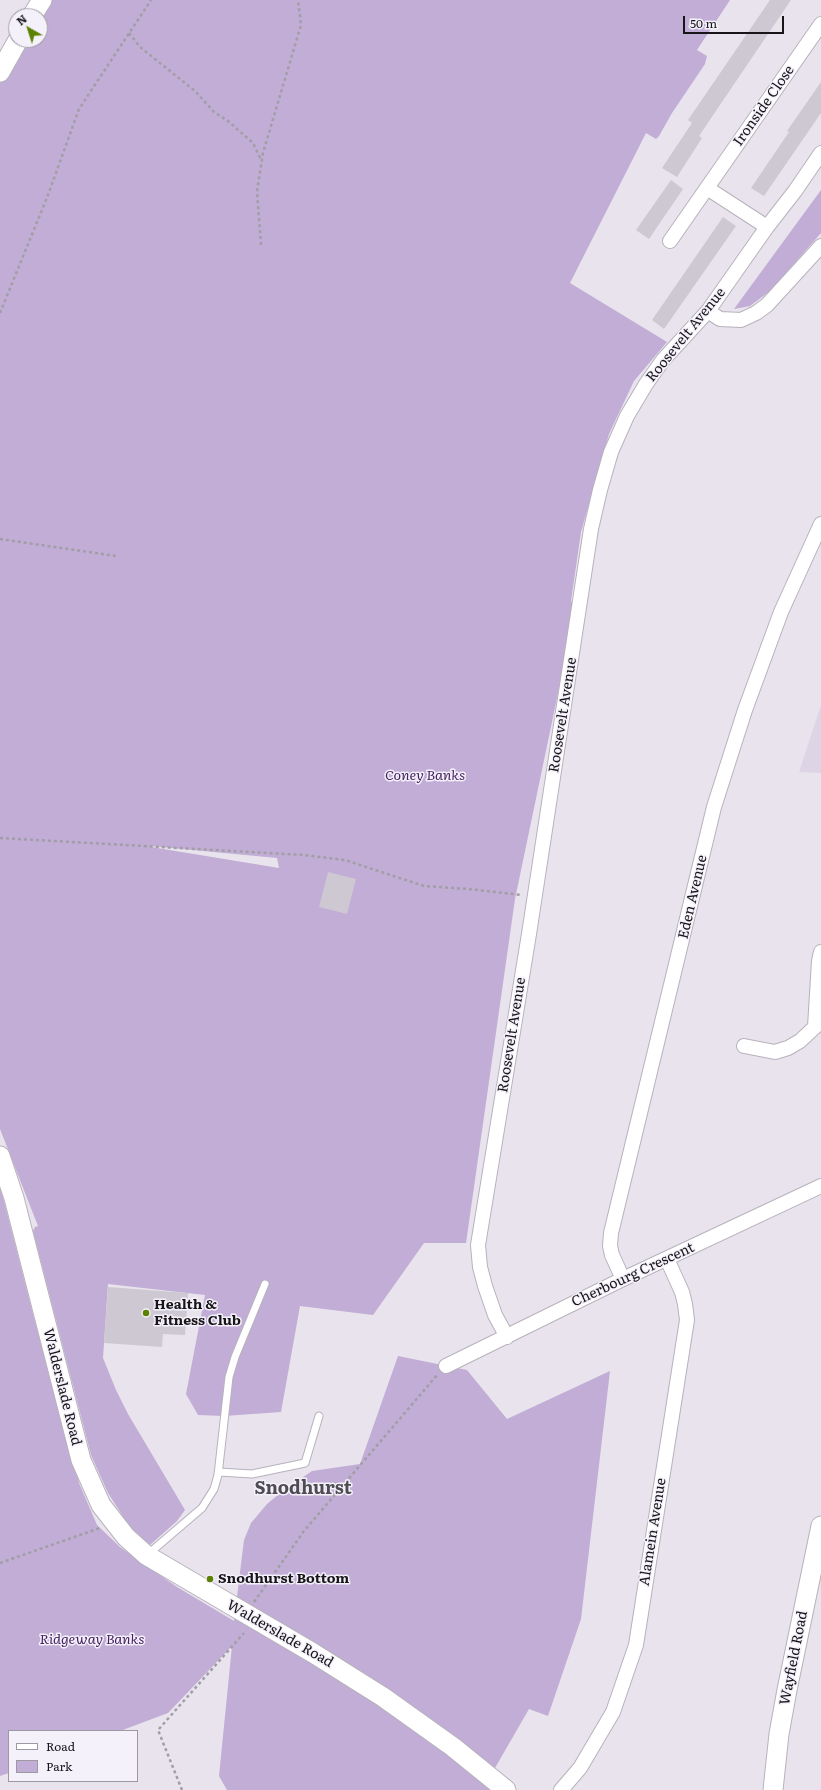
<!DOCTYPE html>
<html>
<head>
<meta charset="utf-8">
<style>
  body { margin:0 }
  #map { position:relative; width:821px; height:1790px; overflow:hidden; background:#e8e3ed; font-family:Literata,serif }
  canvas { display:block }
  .legend { position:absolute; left:8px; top:1730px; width:130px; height:52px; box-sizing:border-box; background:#f5f1fb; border:1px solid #9c99a0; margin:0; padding:5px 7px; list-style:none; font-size:12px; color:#171518 }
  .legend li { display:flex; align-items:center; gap:8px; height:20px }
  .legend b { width:20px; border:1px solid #9c99a0 }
  .north { position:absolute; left:8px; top:8px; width:40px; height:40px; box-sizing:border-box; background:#f5f1fb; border:1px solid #9c99a0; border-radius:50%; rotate:321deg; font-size:11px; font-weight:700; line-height:16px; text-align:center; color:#171518 }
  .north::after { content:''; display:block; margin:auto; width:14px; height:18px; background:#5b8100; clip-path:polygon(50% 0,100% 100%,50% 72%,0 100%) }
  .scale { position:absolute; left:683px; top:16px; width:101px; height:18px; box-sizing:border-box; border:2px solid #171518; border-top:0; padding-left:5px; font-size:12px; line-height:14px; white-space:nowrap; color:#171518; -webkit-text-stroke:3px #f5f1fb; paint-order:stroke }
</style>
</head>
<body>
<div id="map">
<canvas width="821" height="1790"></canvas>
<ul class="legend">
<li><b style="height:5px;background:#fff"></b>Road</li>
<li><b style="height:11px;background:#c1add5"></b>Park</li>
</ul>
<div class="north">N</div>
<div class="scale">50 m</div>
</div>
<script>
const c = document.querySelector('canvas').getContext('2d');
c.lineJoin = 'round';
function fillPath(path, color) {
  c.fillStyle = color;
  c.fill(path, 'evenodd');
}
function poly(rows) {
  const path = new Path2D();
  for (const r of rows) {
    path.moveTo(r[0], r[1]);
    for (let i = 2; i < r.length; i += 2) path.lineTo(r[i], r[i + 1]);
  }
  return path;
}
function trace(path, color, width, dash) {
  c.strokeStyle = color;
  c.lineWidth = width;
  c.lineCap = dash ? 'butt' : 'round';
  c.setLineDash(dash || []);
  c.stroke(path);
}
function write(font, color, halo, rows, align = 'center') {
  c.font = font + ' Literata,serif';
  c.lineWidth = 3;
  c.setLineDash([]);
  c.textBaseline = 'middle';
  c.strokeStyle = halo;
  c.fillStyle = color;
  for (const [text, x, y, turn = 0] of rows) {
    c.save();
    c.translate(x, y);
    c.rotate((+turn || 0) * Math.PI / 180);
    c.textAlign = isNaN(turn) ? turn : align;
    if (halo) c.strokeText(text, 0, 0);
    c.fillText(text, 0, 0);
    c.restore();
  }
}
fillPath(poly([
  [821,705,821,773,799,772]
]), '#ddd5e6');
fillPath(poly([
  [48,0,730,0,697,50,707,56,705,64,672,113,659,136,656,139,646,133,570,283,667,342,634,381,609,434,581,532,571,601,576,607,515,899,466,1243,424,1243,373,1315,300,1306,281,1412,224,1416,198,1415,186,1394,205,1295,108,1284,103,1358,116,1390,128,1414,185,1510,177,1521,150,1545,131,1529,108,1493,91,1455,33,1231,35,1227,38,1226,0,1129,0,82,24,40,40,40,40,16],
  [151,846,277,858,279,868,151,847],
  [821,190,821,233,770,291,750,306,734,309],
  [0,1186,34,1318,79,1483,97,1525,120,1547,177,1587,234,1621,244,1540,251,1523,267,1504,284,1490,312,1471,360,1464,398,1356,467,1370,507,1419,610,1371,581,1619,548,1716,529,1709,488,1780,500,1790,227,1790,219,1776,232,1646,168,1713,120,1731,9,1731,9,1773,0,1776]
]), '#c1add5');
fillPath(poly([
  [770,0,791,0,699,136,702,138,677,177,662,168,692,123,688,120],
  [821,82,821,113,764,196,751,188,789,132,787,131],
  [671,180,683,189,649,239,636,230],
  [723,217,736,226,664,329,652,320],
  [328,872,356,879,347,914,319,907],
  [108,1287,188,1293,185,1335,163,1334,162,1347,104,1343]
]), '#cdc8d2');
const lane = poly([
  [219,1472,252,1474,305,1463,319,1416],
  [147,1555,202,1508,214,1489,218,1475,229,1377,235,1357,265,1284]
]);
const street = poly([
  [707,188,767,227],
  [670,241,821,24],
  [708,311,720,319,741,320,756,313,767,305,821,246],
  [744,1046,775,1052,788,1048,800,1041,815,1027,819,961,821,952],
  [623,1279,612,1255,610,1246,611,1233,714,807,745,710,781,612,821,524],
  [507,1337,495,1315,485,1286,480,1267,478,1245,529,934,591,529,600,490,611,452,627,416,646,384,663,360,708,311,767,227,795,191,821,153],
  [446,1366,623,1279,821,1186],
  [561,1790,580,1768,613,1712,636,1645,687,1320,685,1304,682,1292,667,1259]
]);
const secondary = poly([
  [32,16,42,0],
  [0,72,18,40],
  [0,1156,14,1198,81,1460,101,1505,115,1523,126,1537,146,1555,313,1653,383,1697,453,1747,506,1790],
  [773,1790,779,1734,787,1690,821,1526]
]);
trace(lane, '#b7b2bc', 9);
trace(street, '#b7b2bc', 16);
trace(secondary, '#b7b2bc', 21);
trace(poly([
  [129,33,140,47,195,91,214,112,228,121,253,143,261,160],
  [261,245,257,191,263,153,301,25,298,0],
  [0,313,48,195,79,109,151,0],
  [0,539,116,556],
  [0,838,304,855,345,860,424,886,468,889,522,895],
  [0,1563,100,1528],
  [254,1602,304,1531,438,1374],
  [182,1790,158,1730,244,1633]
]), '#a29ea5', 2.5, [3, 3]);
trace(lane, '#fff', 7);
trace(street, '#fff', 14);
trace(secondary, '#fff', 19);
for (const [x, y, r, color] of [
  [146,1313,4,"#5b8100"],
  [210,1579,4,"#5b8100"]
]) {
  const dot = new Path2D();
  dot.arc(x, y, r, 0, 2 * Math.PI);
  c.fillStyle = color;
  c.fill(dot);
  trace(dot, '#f5f1fb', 1.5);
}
write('14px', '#171518', '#f5f1fb', [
  ["Ironside Close",764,106,-55],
  ["Roosevelt Avenue",686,335,-51],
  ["Roosevelt Avenue",563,715,-81],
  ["Eden Avenue",693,897,-77],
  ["Roosevelt Avenue",512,1035,-81],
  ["Cherbourg Crescent",633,1275,-25],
  ["Walderslade Road",62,1387,76],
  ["Alamein Avenue",653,1532,-81],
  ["Walderslade Road",280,1634,30],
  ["Wayfield Road",794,1658,-79]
]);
write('italic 14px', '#421e5e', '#f5f1fb', [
  ["Coney Banks",425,776],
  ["Ridgeway Banks",92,1640]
]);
write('bold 14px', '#171518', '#f5f1fb', [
  ["Health &",154,1305],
  ["Fitness Club",154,1321],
  ["Snodhurst Bottom",218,1579]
], 'left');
write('bold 18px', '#4f4b53', '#f5f1fb', [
  ["Snodhurst",303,1489]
]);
</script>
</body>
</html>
